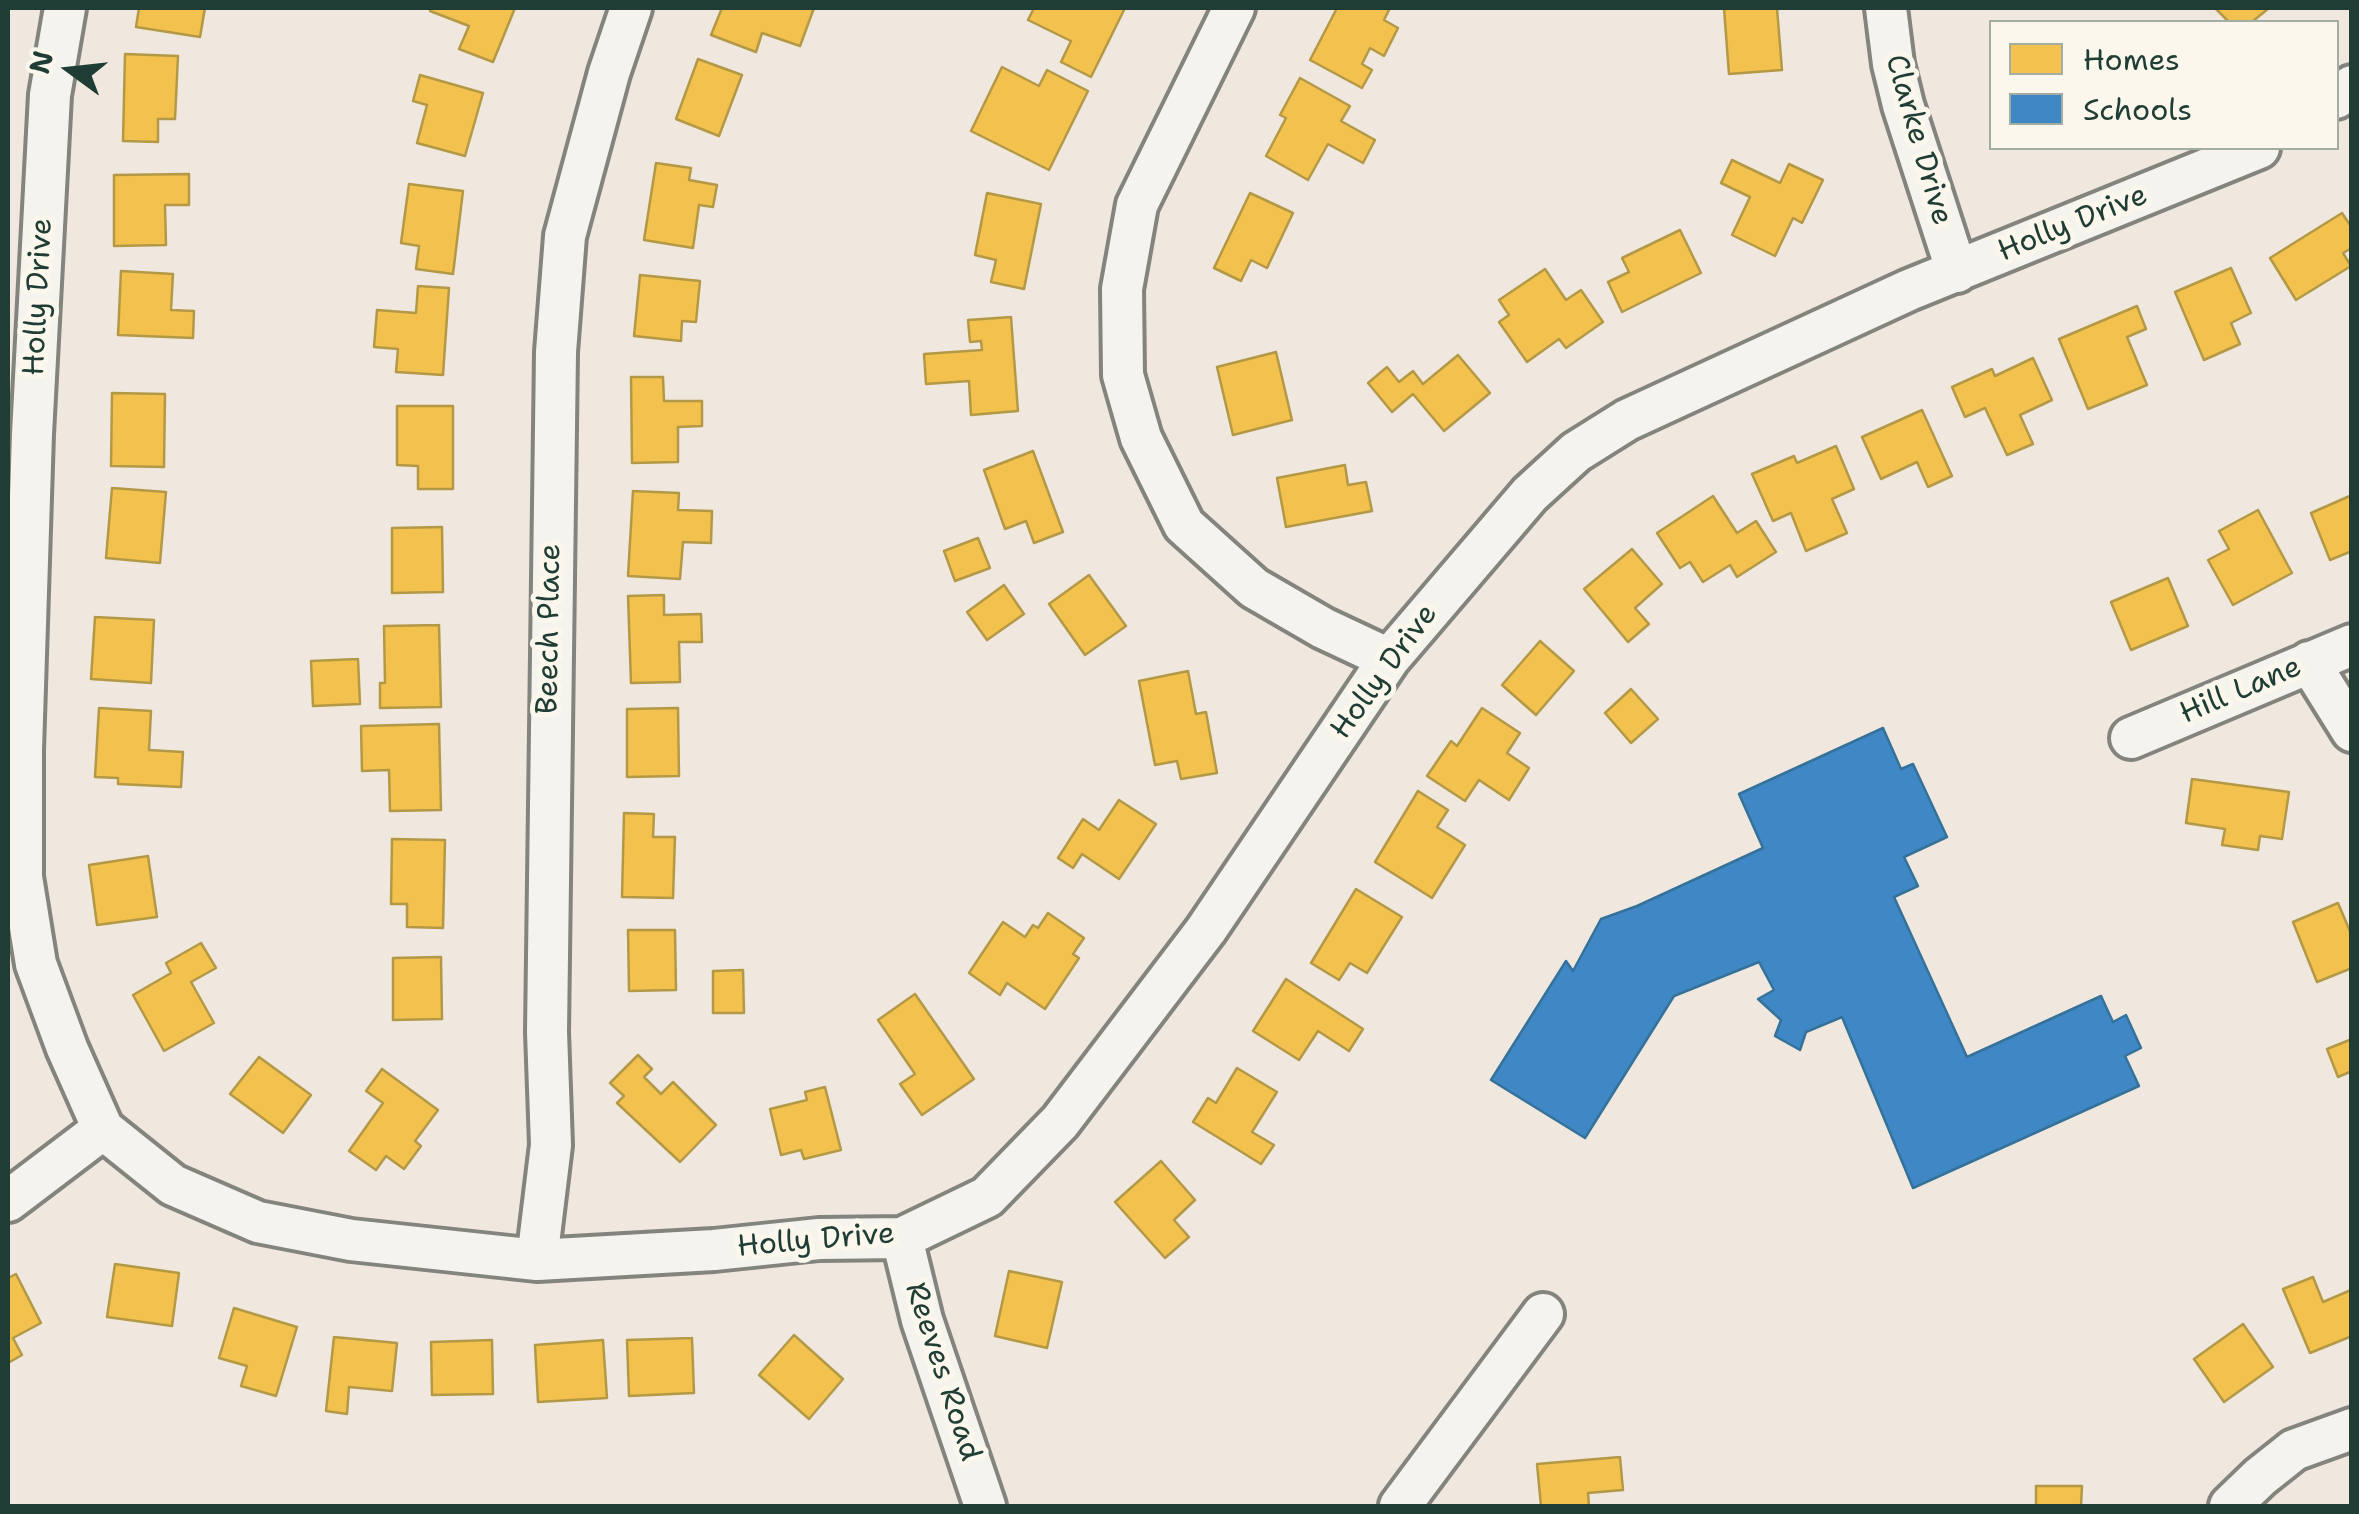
<!DOCTYPE html>
<html>
<head>
<meta charset="utf-8">
<style>
  body { margin:0 }
  #map { position:relative; width:2359px; height:1514px; overflow:hidden; background:#f0e7de; font-family:"Shantell Sans",sans-serif }
  canvas { display:block }
  .frame { position:absolute; inset:0; border:10px solid #1f3d34; pointer-events:none }
  .legend { position:absolute; left:1989px; top:20px; width:350px; height:130px; box-sizing:border-box; background:#fbf7ec; border:2px solid #a3ada2; margin:0; padding:12px 18px; list-style:none; font-size:30px; color:#1f3d34 }
  .legend li { display:flex; align-items:center; gap:20px; height:50px }
  .legend b { width:50px; border:2px solid #a3ada2 }
  .north { position:absolute; left:20px; top:20px; width:100px; height:100px; -webkit-text-stroke:8px #fbf7ec; paint-order:stroke; rotate:285deg; font-size:28px; font-weight:700; line-height:40px; text-align:center; color:#1f3d34 }
  .north::after { content:''; display:block; margin:auto; width:35px; height:45px; background:#1f3d34; clip-path:polygon(50% 0,100% 100%,50% 72%,0 100%) }
</style>
</head>
<body>
<div id="map">
<canvas width="2359" height="1514"></canvas>
<div class="frame"></div>
<ul class="legend">
<li><b style="height:28px;background:#f2c14e"></b>Homes</li>
<li><b style="height:28px;background:#3f88c5"></b>Schools</li>
</ul>
<div class="north">N</div>
</div>
<script>
const c = document.querySelector('canvas').getContext('2d');
c.lineJoin = 'round';
function fillPath(path, color) {
  c.fillStyle = color;
  c.fill(path, 'evenodd');
}
function poly(rows) {
  const path = new Path2D();
  for (const r of rows) {
    path.moveTo(r[0], r[1]);
    for (let i = 2; i < r.length; i += 2) path.lineTo(r[i], r[i + 1]);
  }
  return path;
}
function trace(path, color, width, dash) {
  c.strokeStyle = color;
  c.lineWidth = width;
  c.lineCap = dash ? 'butt' : 'round';
  c.setLineDash(dash || []);
  c.stroke(path);
}
function write(font, color, halo, rows, align = 'center') {
  c.font = font + ' "Shantell Sans",sans-serif';
  c.lineWidth = 10;
  c.setLineDash([]);
  c.textBaseline = 'middle';
  c.strokeStyle = halo;
  c.fillStyle = color;
  for (const [text, x, y, turn = 0] of rows) {
    c.save();
    c.translate(x, y);
    c.rotate((+turn || 0) * Math.PI / 180);
    c.textAlign = isNaN(turn) ? turn : align;
    if (halo) c.strokeText(text, 0, 0);
    c.fillText(text, 0, 0);
    c.restore();
  }
}
const homes = poly([
  [139,8,205,8,200,37,136,27,139,8],
  [431,8,515,8,493,62,459,49,469,26,430,11,431,8],
  [722,8,814,8,800,46,762,33,756,52,711,35,722,8],
  [1034,8,1125,8,1091,77,1061,62,1071,41,1028,20,1034,8],
  [1337,8,1384,8,1389,10,1384,20,1398,28,1384,56,1370,48,1362,64,1372,70,1362,88,1310,60,1337,8],
  [1741,8,1777,8,1782,70,1729,74,1724,9,1741,8],
  [2215,8,2269,8,2252,22,2229,22,2215,8],
  [125,54,178,56,175,119,158,119,158,142,123,141,125,54],
  [698,59,742,75,719,136,676,119,698,59],
  [1002,67,1039,86,1047,70,1088,91,1049,170,971,131,1002,67],
  [420,75,483,93,465,156,417,143,427,105,413,101,420,75],
  [1300,78,1350,106,1341,121,1375,140,1363,163,1328,144,1308,180,1266,156,1286,118,1280,115,1300,78],
  [1732,160,1780,183,1789,164,1823,180,1802,223,1793,218,1775,256,1732,235,1750,197,1721,183,1732,160],
  [656,163,691,168,689,180,717,185,713,207,699,205,693,248,644,240,656,163],
  [189,174,189,205,165,205,166,245,114,246,114,175,189,174],
  [409,184,463,191,453,274,416,269,419,246,401,243,409,184],
  [987,193,1041,204,1024,289,991,282,996,260,975,255,987,193],
  [1250,193,1293,213,1267,268,1251,260,1241,281,1214,268,1250,193],
  [2342,213,2352,228,2352,248,2343,253,2351,266,2296,300,2270,258,2342,213],
  [1680,230,1701,273,1622,312,1608,282,1629,272,1622,258,1680,230],
  [2231,268,2251,313,2231,323,2240,344,2204,360,2175,292,2231,268],
  [1545,269,1566,300,1581,290,1603,322,1566,348,1559,339,1527,362,1499,322,1509,315,1499,300,1545,269],
  [121,271,173,274,171,310,194,311,193,338,118,335,121,271],
  [640,275,700,281,696,322,682,321,681,341,634,336,640,275],
  [418,286,449,288,443,375,396,372,398,349,374,347,377,310,416,313,418,286],
  [2137,306,2146,329,2127,337,2147,385,2088,409,2059,339,2137,306],
  [1011,317,1018,411,971,415,969,381,926,384,924,354,982,350,981,341,970,342,968,320,1011,317],
  [1276,352,1292,420,1233,435,1217,367,1276,352],
  [1458,355,1490,393,1444,431,1413,394,1392,412,1368,383,1387,367,1399,382,1413,371,1423,384,1458,355],
  [2033,358,2052,400,2020,415,2033,444,2007,455,1985,408,1965,417,1952,387,1992,369,1995,376,2033,358],
  [631,377,663,377,664,401,702,401,702,426,678,427,678,462,632,463,631,377],
  [112,393,165,394,164,467,111,466,112,393],
  [397,406,453,406,453,489,418,489,418,466,397,465,397,406],
  [1922,410,1952,476,1928,487,1917,462,1881,479,1862,437,1922,410],
  [1836,446,1854,489,1832,499,1847,533,1806,551,1791,513,1773,521,1752,474,1794,456,1797,463,1836,446],
  [1033,451,1063,532,1034,543,1026,521,1005,529,984,470,1033,451],
  [1345,465,1348,485,1366,482,1372,511,1286,527,1277,478,1345,465],
  [112,488,166,492,160,563,106,558,112,488],
  [633,491,679,493,678,510,712,511,711,543,683,542,680,579,628,576,633,491],
  [2352,495,2352,551,2330,560,2311,513,2352,495],
  [1713,496,1737,533,1756,521,1776,552,1737,577,1730,565,1703,582,1690,562,1680,568,1657,533,1713,496],
  [2258,510,2292,573,2233,605,2208,560,2229,549,2219,531,2258,510],
  [442,527,443,592,392,593,392,528,442,527],
  [978,538,990,568,955,581,944,551,978,538],
  [1632,549,1662,584,1635,608,1649,624,1628,642,1584,589,1632,549],
  [1089,575,1126,626,1085,655,1049,604,1089,575],
  [2168,578,2188,626,2131,650,2111,602,2168,578],
  [1004,585,1024,614,987,640,967,612,1004,585],
  [664,595,664,615,701,614,702,642,679,642,680,682,631,683,628,596,664,595],
  [95,617,154,620,151,683,91,679,95,617],
  [439,625,441,707,380,708,380,683,385,683,384,626,439,625],
  [1540,641,1574,671,1536,715,1502,685,1540,641],
  [358,659,360,704,313,706,311,661,358,659],
  [1188,671,1196,714,1206,712,1217,773,1181,779,1177,761,1155,765,1139,681,1188,671],
  [1631,689,1658,719,1631,743,1605,713,1631,689],
  [99,708,151,711,149,750,183,752,181,787,118,784,118,778,95,777,99,708],
  [678,708,679,776,627,777,627,709,678,708],
  [1482,708,1520,733,1507,753,1529,768,1509,800,1479,780,1465,801,1427,776,1451,741,1457,746,1482,708],
  [439,724,441,810,390,811,389,770,362,771,361,726,439,724],
  [2192,779,2289,792,2282,839,2260,836,2258,850,2222,845,2225,829,2186,823,2192,779],
  [1418,791,1448,810,1437,827,1465,845,1432,898,1375,862,1418,791],
  [1119,800,1156,824,1119,879,1082,854,1073,868,1058,858,1083,819,1099,830,1119,800],
  [624,813,654,814,653,837,675,837,673,898,622,897,624,813],
  [392,839,445,840,443,928,407,927,407,904,391,904,392,839],
  [148,856,157,917,97,925,89,865,148,856],
  [1356,889,1402,917,1367,973,1350,963,1339,980,1311,963,1356,889],
  [2338,903,2352,936,2352,968,2317,982,2293,922,2338,903],
  [1048,913,1084,938,1073,954,1079,958,1045,1009,1007,983,1000,995,969,973,1003,922,1025,937,1033,925,1038,928,1048,913],
  [628,930,675,930,676,990,629,991,628,930],
  [201,943,216,968,191,982,214,1023,164,1051,133,995,171,973,166,963,201,943],
  [441,957,442,1019,393,1020,393,958,441,957],
  [743,970,744,1013,713,1013,713,971,743,970],
  [1286,979,1363,1029,1349,1051,1318,1031,1299,1060,1253,1031,1286,979],
  [915,994,974,1079,922,1115,900,1084,915,1074,878,1020,915,994],
  [2352,1039,2352,1071,2338,1077,2327,1049,2352,1039],
  [638,1055,652,1069,644,1077,661,1094,673,1082,716,1125,680,1162,617,1103,624,1096,610,1083,638,1055],
  [259,1057,311,1095,283,1133,230,1094,259,1057],
  [1237,1068,1277,1092,1252,1132,1274,1145,1261,1164,1193,1122,1208,1098,1216,1103,1237,1068],
  [382,1069,438,1110,415,1141,421,1146,404,1169,386,1156,376,1170,349,1151,383,1103,366,1091,382,1069],
  [825,1087,841,1150,804,1159,801,1150,781,1155,770,1109,807,1100,805,1092,825,1087],
  [1161,1161,1195,1200,1174,1220,1189,1237,1165,1258,1115,1202,1161,1161],
  [115,1264,179,1273,172,1326,107,1317,115,1264],
  [1009,1271,1062,1282,1047,1348,995,1336,1009,1271],
  [16,1274,41,1323,13,1338,22,1355,8,1363,8,1278,16,1274],
  [2313,1277,2323,1302,2351,1290,2352,1336,2310,1353,2283,1289,2313,1277],
  [234,1308,297,1327,276,1396,241,1386,247,1366,219,1358,234,1308],
  [2243,1324,2273,1367,2224,1402,2194,1359,2243,1324],
  [794,1335,843,1379,809,1419,759,1375,794,1335],
  [334,1337,397,1343,392,1391,349,1387,347,1414,326,1411,334,1337],
  [692,1338,694,1393,629,1396,627,1340,692,1338],
  [492,1340,493,1394,432,1395,431,1342,492,1340],
  [603,1340,607,1398,538,1402,535,1345,603,1340],
  [1620,1457,1623,1490,1588,1493,1589,1506,1541,1506,1537,1464,1620,1457],
  [2036,1486,2082,1486,2081,1506,2106,1506,2036,1506,2036,1486]
]);
fillPath(homes, '#f2c14e');
trace(homes, '#b39946', 2.5);
const schools = poly([
  [1883,728,1901,769,1913,764,1947,837,1904,857,1918,886,1894,897,1967,1057,2101,996,2113,1022,2126,1015,2141,1048,2125,1056,2139,1086,1913,1188,1842,1017,1806,1032,1800,1050,1775,1036,1781,1020,1758,999,1774,990,1759,962,1674,996,1585,1138,1491,1080,1566,961,1573,971,1601,919,1637,906,1763,848,1739,794,1883,728]
]);
fillPath(schools, '#3f88c5');
trace(schools, '#35729a', 2.5);
const street = poly([
  [65,8,50,95,32,434,22,750,22,877,36,964,67,1048,103,1129,173,1185,258,1222,351,1240,537,1260,714,1250,819,1239,902,1238,987,1197,1060,1122,1206,930,1389,659,1530,494,1576,452,1627,420,1909,290,2259,148],
  [1234,8,1137,205,1122,289,1123,375,1141,438,1184,525,1254,588,1323,628,1389,659],
  [1886,8,1893,64,1903,105,1957,272],
  [2336,98,2352,86],
  [2309,662,2352,731],
  [2131,738,2352,645],
  [8,1201,103,1129],
  [902,1238,922,1320,985,1506],
  [537,1260,551,1145,547,1032,556,352,565,236,609,73,631,8],
  [1400,1506,1543,1314],
  [2230,1506,2260,1477,2294,1450,2352,1429]
]);
trace(street, '#83847e', 48);
trace(street, '#f5f3ee', 40);
write('30px', '#1f3d34', '#fbf7ec', [
  ["Clarke Drive",1918,140,74],
  ["Holly Drive",2073,224,-22],
  ["Holly Drive",39,297,-87],
  ["Beech Place",550,629,-89],
  ["Holly Drive",1385,672,-54],
  ["Hill Lane",2241,691,-23],
  ["Holly Drive",816,1241,-5],
  ["Reeves Road",942,1372,72]
]);
</script>
</body>
</html>
